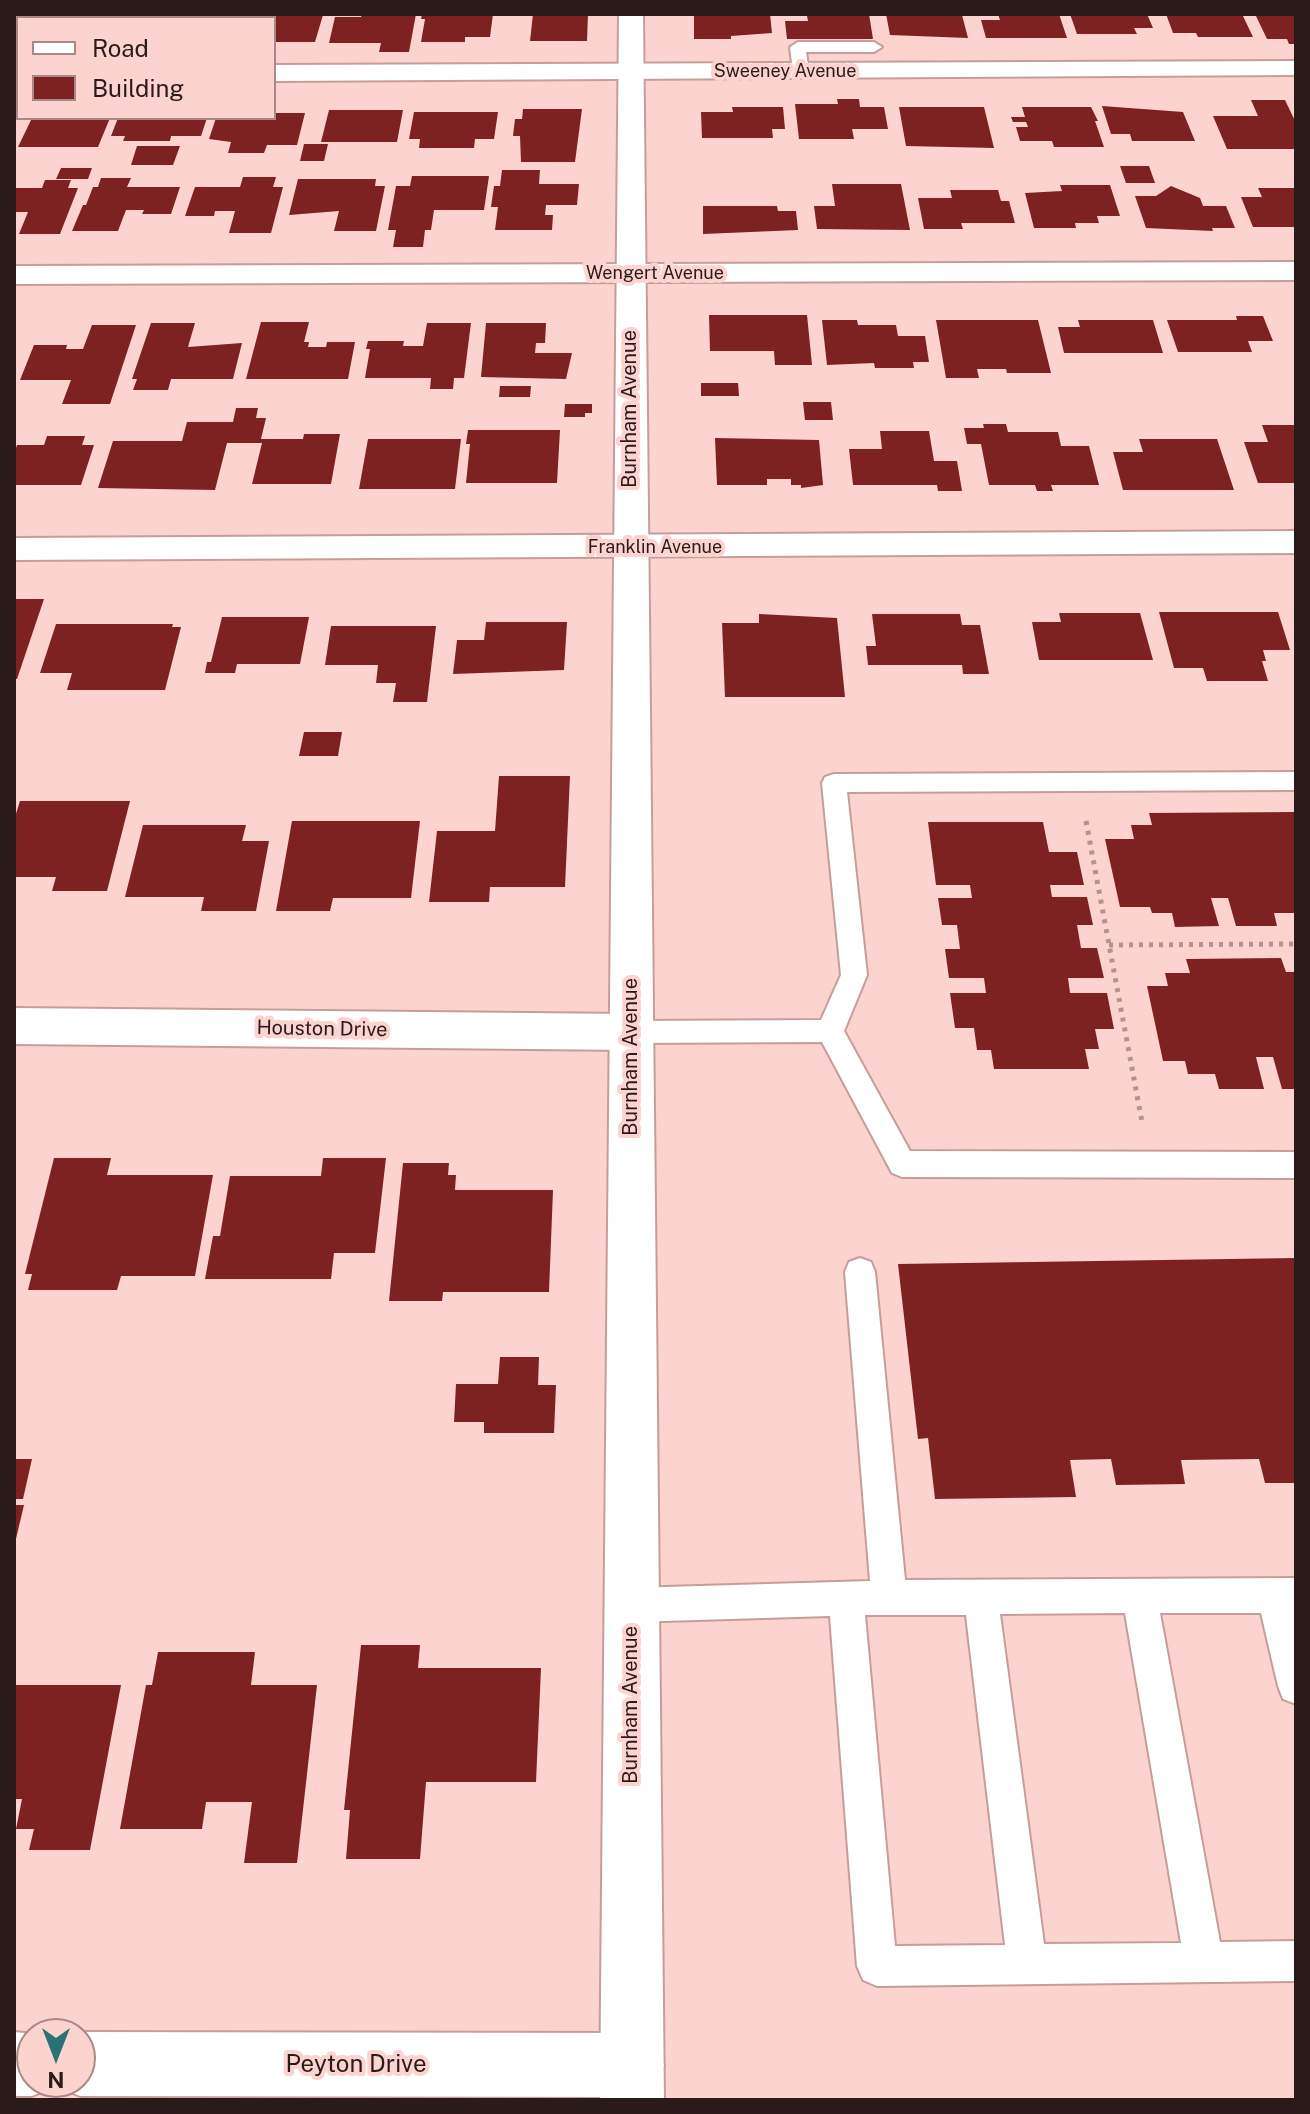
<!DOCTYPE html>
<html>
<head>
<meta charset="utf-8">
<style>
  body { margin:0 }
  #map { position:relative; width:1310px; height:2114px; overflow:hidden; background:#fcd3ce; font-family:"Public Sans",sans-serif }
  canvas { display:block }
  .frame { position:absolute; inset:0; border:16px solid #2a1b1a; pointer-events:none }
  .legend { position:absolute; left:16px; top:16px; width:260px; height:104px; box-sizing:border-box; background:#fcd3ce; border:2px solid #a88986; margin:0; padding:10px 14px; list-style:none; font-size:24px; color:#2a1b1a }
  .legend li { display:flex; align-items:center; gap:16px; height:40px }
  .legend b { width:40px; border:2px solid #a88986 }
  .north { position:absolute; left:16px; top:2018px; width:80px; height:80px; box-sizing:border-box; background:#fcd3ce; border:2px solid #a88986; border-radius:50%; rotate:180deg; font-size:22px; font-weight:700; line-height:32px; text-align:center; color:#2a1b1a }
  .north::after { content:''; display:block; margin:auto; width:28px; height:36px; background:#297375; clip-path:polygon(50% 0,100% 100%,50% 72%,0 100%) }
</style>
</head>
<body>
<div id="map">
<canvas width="1310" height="2114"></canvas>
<div class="frame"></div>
<ul class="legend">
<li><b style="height:10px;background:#fff"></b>Road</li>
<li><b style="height:22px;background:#7d2220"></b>Building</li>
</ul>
<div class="north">N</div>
</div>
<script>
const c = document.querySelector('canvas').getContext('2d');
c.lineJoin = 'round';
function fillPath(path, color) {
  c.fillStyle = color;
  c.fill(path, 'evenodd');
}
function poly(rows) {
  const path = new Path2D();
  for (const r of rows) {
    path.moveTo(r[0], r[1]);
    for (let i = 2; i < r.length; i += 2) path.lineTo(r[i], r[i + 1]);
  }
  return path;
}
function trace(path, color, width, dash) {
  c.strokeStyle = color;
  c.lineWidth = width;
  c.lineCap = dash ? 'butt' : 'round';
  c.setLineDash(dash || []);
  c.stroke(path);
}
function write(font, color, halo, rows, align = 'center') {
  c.font = font + ' "Public Sans",sans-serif';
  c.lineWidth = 8;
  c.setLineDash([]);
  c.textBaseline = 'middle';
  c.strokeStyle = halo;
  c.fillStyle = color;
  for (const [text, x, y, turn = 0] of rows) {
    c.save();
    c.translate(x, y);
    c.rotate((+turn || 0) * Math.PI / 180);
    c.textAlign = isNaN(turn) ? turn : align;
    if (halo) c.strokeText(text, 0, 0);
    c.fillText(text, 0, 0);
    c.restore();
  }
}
fillPath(poly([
  [14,14,42,14,40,18,18,18,18,41,14,41],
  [93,14,151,14,150,18,92,18],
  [155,14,241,14,240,18,153,18],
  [362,14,416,14,409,52,379,52,381,43,329,43,335,17,361,17],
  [422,14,493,14,490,37,465,37,465,42,421,42,425,19,421,19],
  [533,14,588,14,587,41,530,41],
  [694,14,770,14,772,33,731,36,731,39,694,39],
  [869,14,873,39,787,39,785,21,808,21,807,16],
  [886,14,962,15,968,38,890,35],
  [998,14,1059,14,1067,38,986,38,981,20,1000,20],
  [1070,14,1147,14,1153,28,1134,28,1137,34,1077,34],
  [1166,14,1243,16,1253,37,1198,37,1196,33,1173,33],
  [1255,14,1296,14,1296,44,1289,44,1287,39,1267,39],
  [267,15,323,15,315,42,274,42,274,18,266,18],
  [837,99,859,99,860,107,884,107,888,129,852,129,854,139,799,139,795,104,838,104],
  [1251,100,1285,100,1296,123,1296,149,1227,149,1213,116,1258,116],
  [1102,106,1183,112,1195,141,1132,141,1130,134,1111,134],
  [732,107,783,107,785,129,772,129,773,138,702,138,701,112,733,112],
  [899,107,984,107,994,148,906,146],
  [1022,107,1091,107,1098,121,1095,121,1104,147,1054,147,1052,141,1020,141,1016,127,1028,127,1026,122,1013,122,1011,117,1025,117],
  [523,109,582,109,575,162,521,162,520,136,513,136,515,119,522,119],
  [329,110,403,110,397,142,321,142],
  [414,112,498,112,494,139,475,139,474,148,419,148,420,139,409,139],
  [274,113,305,113,297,145,267,145,264,153,228,153,231,142,209,139,216,118,274,118],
  [32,118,110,118,98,147,18,147],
  [118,118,207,118,201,136,171,136,170,141,123,141,125,136,111,136],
  [304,144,328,144,324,161,300,161],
  [137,146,180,146,173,165,131,165],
  [1120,166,1149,166,1155,183,1126,183],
  [61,168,92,168,88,179,56,179],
  [502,170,540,170,539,184,579,184,577,205,546,205,545,215,553,215,552,230,495,230,498,207,491,207,494,186,500,186],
  [412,176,489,176,484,210,434,210,431,230,425,230,423,247,393,247,396,230,388,230,396,186,410,186],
  [243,177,276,177,273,187,283,187,271,233,229,233,235,211,215,211,214,216,185,216,195,187,240,187],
  [101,178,131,178,127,187,180,187,171,214,142,214,144,210,126,210,118,231,72,231,83,205,86,205,93,187,98,187],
  [298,179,376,179,375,186,385,186,376,231,334,231,339,211,289,215],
  [45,180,71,180,68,188,78,188,60,234,19,234,28,212,14,212,14,188,42,188],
  [832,184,901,184,910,230,817,229,814,206,835,206],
  [1060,185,1110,185,1120,216,1097,216,1099,223,1075,223,1076,228,1034,228,1025,193,1062,191],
  [1171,186,1200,198,1203,206,1226,206,1235,228,1212,228,1213,231,1146,228,1135,196,1156,196],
  [1258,188,1296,188,1296,227,1253,227,1241,197,1262,197],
  [950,190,998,190,1001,201,1009,201,1015,223,961,223,963,229,924,229,918,198,952,198],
  [703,206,777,206,778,211,796,211,798,230,703,234],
  [709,315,807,315,812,365,775,365,774,351,710,351],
  [1236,316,1263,316,1273,341,1248,341,1252,352,1178,352,1167,320,1237,320],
  [822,320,857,320,858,325,896,325,898,336,925,336,929,362,913,362,914,368,875,368,874,363,827,365],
  [936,320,1038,320,1051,373,1007,373,1006,369,977,369,979,378,946,378],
  [1078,320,1153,320,1163,353,1064,353,1058,327,1080,327],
  [261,322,309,322,304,342,309,342,308,347,326,347,327,342,355,342,348,379,246,379],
  [151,323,195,323,188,347,242,343,233,379,171,379,168,390,133,390,137,379,132,379],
  [427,323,471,323,464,378,454,378,453,389,430,389,431,378,365,378,370,349,366,349,368,341,404,341,403,346,423,346],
  [486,323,546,323,545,343,536,343,535,353,572,353,566,379,481,377],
  [92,325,136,325,110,404,62,404,71,380,20,380,34,345,67,345,66,349,83,349],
  [701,383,738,383,739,396,701,396],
  [500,386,531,386,530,397,499,397],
  [803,402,831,402,833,420,805,420],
  [565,404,592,404,592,413,585,413,585,417,564,417],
  [236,408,258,408,256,418,266,418,261,439,303,439,304,434,340,434,331,484,252,484,262,443,227,443,215,490,98,488,113,441,182,441,187,422,233,422],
  [983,424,1006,424,1008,432,1058,432,1061,446,1089,446,1099,485,1051,485,1053,491,1037,491,1035,485,989,485,981,444,967,444,964,428,984,428],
  [1262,425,1296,425,1296,483,1258,483,1244,442,1268,442],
  [468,430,560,430,557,483,466,483,470,444,466,444],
  [880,431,929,431,934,461,957,461,962,491,938,491,937,485,853,485,849,449,882,449],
  [47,436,85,436,82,445,94,445,81,485,14,485,14,454,17,445,44,445],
  [715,438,819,440,823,485,801,488,801,485,791,485,791,479,767,479,767,485,717,485],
  [368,439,461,439,455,489,359,489],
  [1139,439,1217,439,1234,490,1123,490,1113,452,1143,452],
  [14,599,44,599,17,679,14,679],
  [1159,612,1278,612,1290,650,1263,650,1266,661,1262,661,1268,681,1207,681,1203,668,1174,668],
  [1059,613,1140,613,1153,660,1039,660,1032,622,1061,622],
  [759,614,837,618,845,697,725,697,722,623,759,623],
  [872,614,960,614,962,625,980,625,989,674,963,674,962,665,868,665,866,646,876,646],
  [222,617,309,617,300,664,237,664,235,673,205,673,207,662,211,662],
  [486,622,567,622,564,670,453,674,457,640,484,640],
  [56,624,173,624,172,627,181,627,165,690,67,690,72,673,40,673],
  [331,626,436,626,427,702,393,702,396,683,376,683,378,665,325,665],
  [304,732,342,732,338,756,299,756],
  [499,776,570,776,565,887,490,887,489,902,429,902,437,831,495,831],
  [20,801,130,801,107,891,52,891,56,877,14,877,14,820],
  [1296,812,1296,913,1274,913,1277,926,1236,926,1228,898,1211,898,1219,926,1175,927,1172,913,1152,913,1150,907,1120,907,1105,839,1134,839,1131,825,1152,825,1149,813],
  [292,821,420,821,411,898,333,898,330,911,276,911],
  [928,822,1043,822,1049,852,1077,852,1084,885,1050,885,1052,897,1087,897,1093,925,1077,925,1081,948,1097,948,1104,978,1068,978,1070,993,1107,993,1114,1029,1095,1029,1099,1049,1085,1049,1089,1069,994,1069,991,1050,977,1050,974,1028,955,1028,950,993,986,993,984,978,949,978,945,949,960,949,957,925,942,925,938,898,972,898,970,885,936,885],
  [143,825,246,825,242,841,269,841,256,911,201,911,204,897,125,897],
  [1281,958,1286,972,1296,972,1296,1089,1282,1089,1273,1057,1256,1057,1264,1089,1219,1089,1215,1074,1188,1074,1185,1061,1163,1061,1147,986,1168,986,1165,973,1190,973,1186,959],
  [54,1158,111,1158,107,1175,213,1175,195,1276,121,1276,117,1290,28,1290,32,1274,25,1274],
  [323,1158,386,1158,375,1253,334,1253,331,1279,205,1279,213,1236,220,1236,230,1176,321,1176],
  [403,1163,449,1163,448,1175,456,1175,455,1190,553,1190,549,1292,443,1292,442,1301,389,1301],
  [1296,1258,1296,1483,1265,1483,1259,1459,1181,1460,1185,1484,1116,1485,1111,1459,1070,1460,1076,1497,935,1499,928,1438,918,1439,898,1264],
  [500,1357,539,1357,538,1385,556,1385,554,1433,484,1433,484,1422,454,1422,456,1384,498,1384],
  [14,1459,32,1459,23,1499,14,1499],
  [14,1505,24,1505,15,1543,14,1543],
  [361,1645,420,1645,418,1668,541,1668,536,1782,426,1782,420,1859,346,1859,350,1810,344,1810],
  [158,1652,255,1652,251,1685,317,1685,297,1863,244,1863,252,1802,206,1802,202,1829,120,1829,146,1685,152,1685],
  [14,1685,121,1685,90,1850,29,1850,34,1829,16,1829,22,1799,14,1799]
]), '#7d2220');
const lane = poly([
  [798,42,874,42,882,47,874,52,806,52,809,71,801,76,793,71,790,47,798,42],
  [1296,772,1296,790,847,792,867,975,844,1031,910,1151,1296,1152,1296,1178,902,1177,892,1173,822,1042,630,1043,620,1040,616,1032,620,1024,630,1021,821,1020,841,975,822,783,825,777,834,774,1296,772],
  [860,1258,871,1262,875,1272,905,1580,1296,1578,1296,1704,1283,1699,1278,1686,1261,1613,1160,1613,1220,1942,1296,1941,1296,1981,877,1986,863,1980,857,1966,830,1616,631,1622,619,1617,614,1605,619,1593,631,1588,870,1581,845,1272,849,1262,860,1258],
  [1125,1613,1181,1943,1044,1944,1000,1614,1125,1613],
  [865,1615,966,1615,1005,1945,895,1946,865,1615]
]);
const street = poly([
  [1296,61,1296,75,274,81,274,65,1296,61],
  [14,67,18,67,18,83,14,83,14,67],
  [1296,262,1296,280,14,284,14,266,1296,262],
  [1296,531,1296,553,14,560,14,538,1296,531],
  [14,1008,630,1014,645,1019,652,1032,645,1045,630,1050,14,1044,14,1008],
  [14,2032,36,2034,32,2034,32,2082,80,2082,80,2034,76,2034,80,2032,632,2033,654,2043,664,2065,654,2087,632,2097,80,2096,58,2086,56,2083,54,2086,32,2096,14,2096,14,2032]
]);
const secondary = poly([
  [619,14,643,14,664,2100,600,2100,619,14]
]);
trace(lane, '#c59e99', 4);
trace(street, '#c59e99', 4);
trace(secondary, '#c59e99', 4);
trace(poly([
  [1086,821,1142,1122],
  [1109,945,1296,944]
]), '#b3938f', 5, [4, 6]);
fillPath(lane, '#fff');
fillPath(street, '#fff');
fillPath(secondary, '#fff');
write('18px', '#2a1b1a', '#fcd3ce', [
  ["Sweeney Avenue",785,71],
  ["Wengert Avenue",655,273],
  ["Franklin Avenue",655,547]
]);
write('20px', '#2a1b1a', '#fcd3ce', [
  ["Burnham Avenue",630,409,-90],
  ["Houston Drive",322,1029,1],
  ["Burnham Avenue",631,1057,-90],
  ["Burnham Avenue",631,1705,-90]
]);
write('24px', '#2a1b1a', '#fcd3ce', [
  ["Peyton Drive",356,2065]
]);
</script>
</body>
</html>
